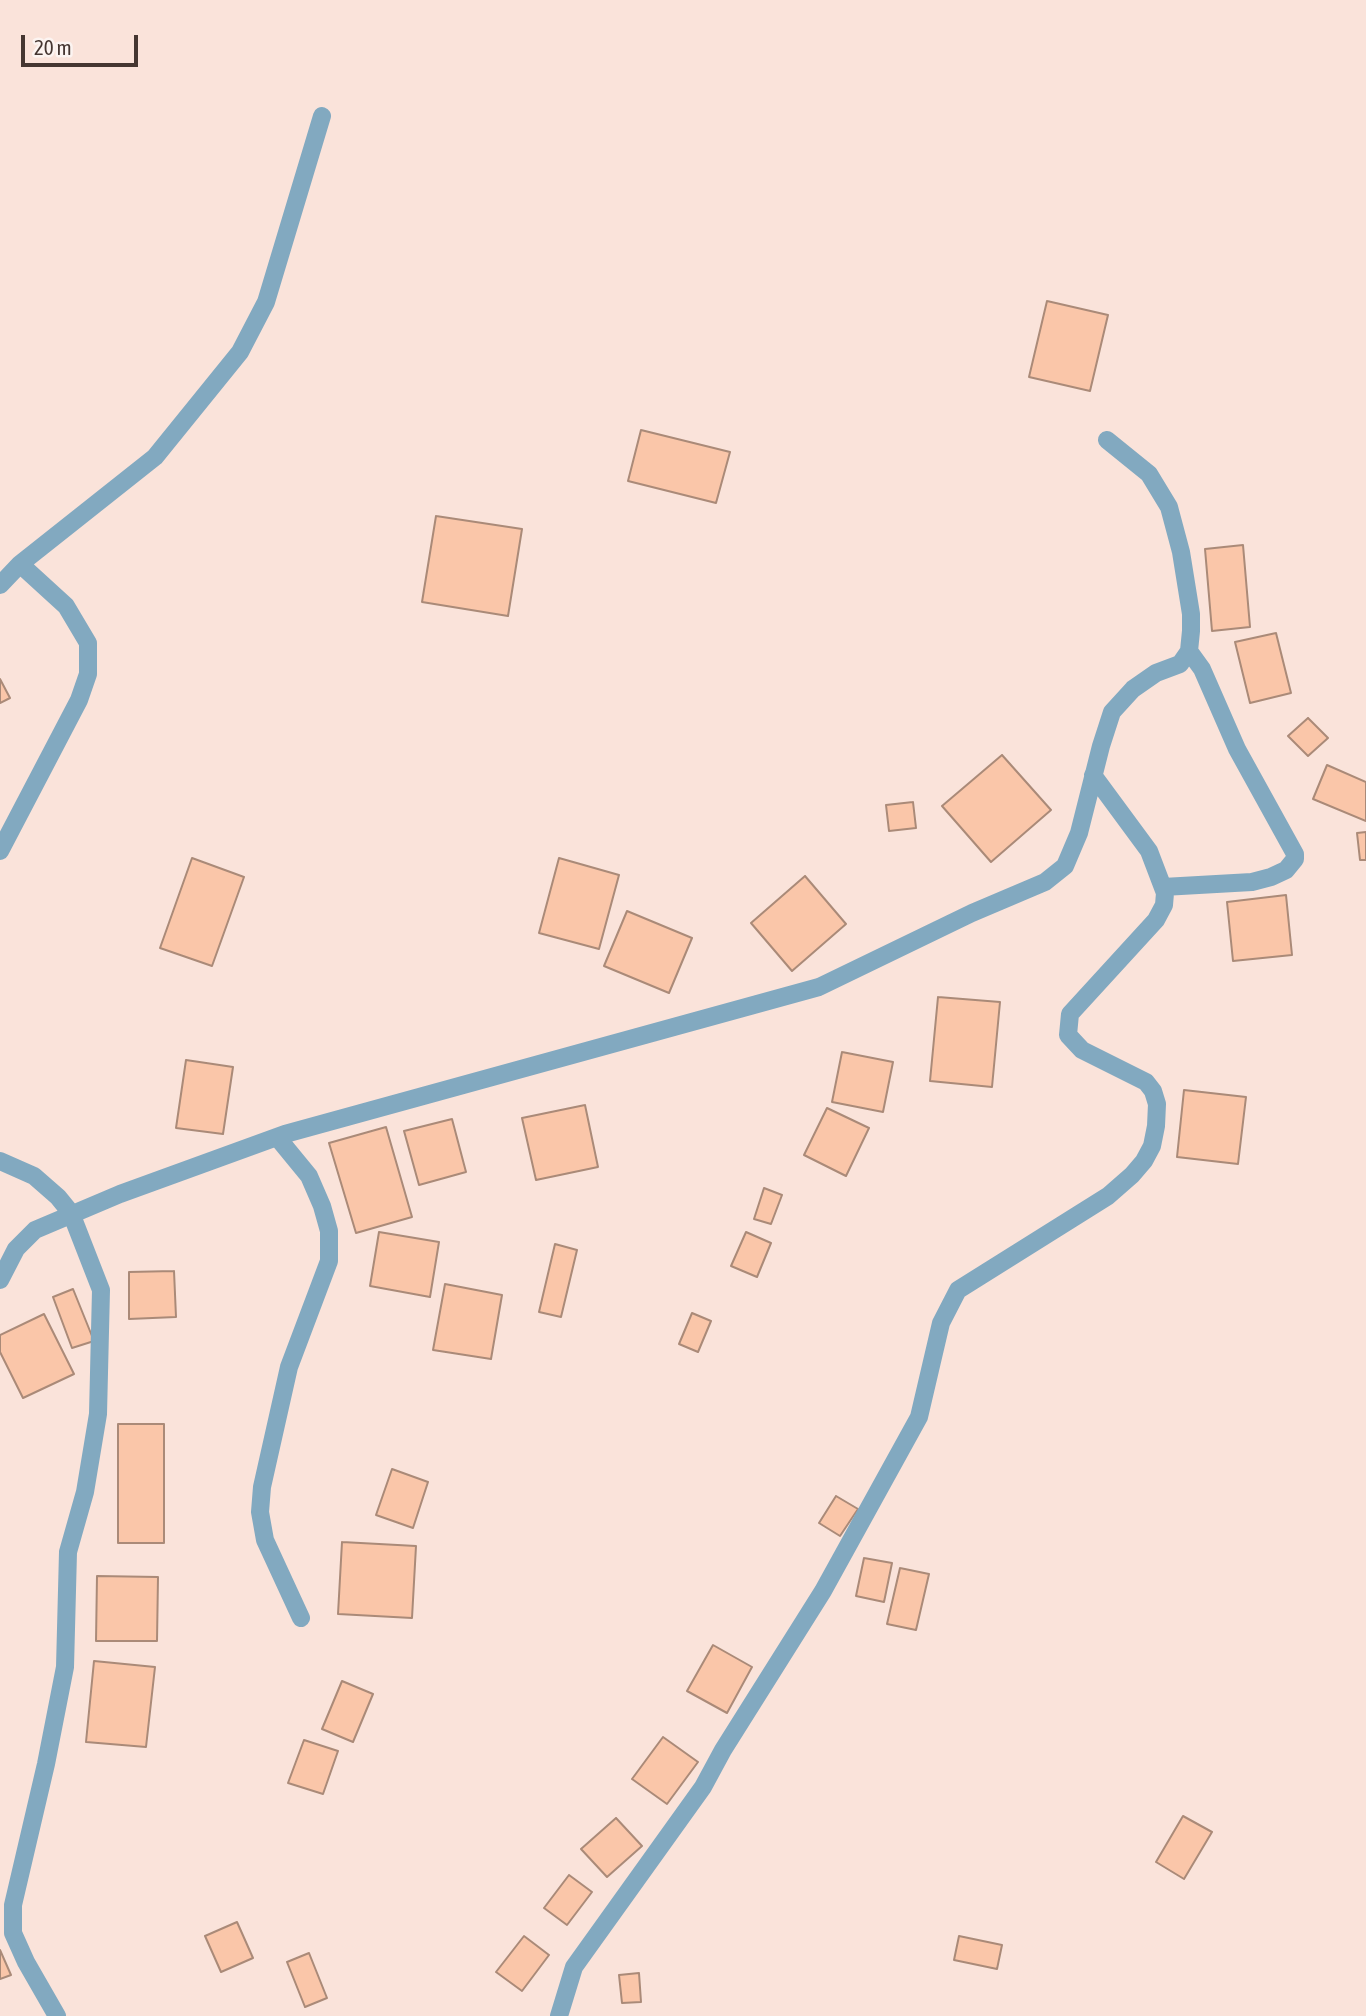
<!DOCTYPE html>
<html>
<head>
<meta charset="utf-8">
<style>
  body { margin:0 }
  #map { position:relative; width:1366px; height:2016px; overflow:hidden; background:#fae3da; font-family:"Asap Condensed",sans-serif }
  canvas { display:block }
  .scale { position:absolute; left:21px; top:35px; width:117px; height:32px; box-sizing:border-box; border:4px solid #453631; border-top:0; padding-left:9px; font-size:21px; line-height:24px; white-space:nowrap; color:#453631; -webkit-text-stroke:5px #fcf4f1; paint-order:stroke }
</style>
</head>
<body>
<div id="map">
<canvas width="1366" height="2016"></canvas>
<div class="scale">20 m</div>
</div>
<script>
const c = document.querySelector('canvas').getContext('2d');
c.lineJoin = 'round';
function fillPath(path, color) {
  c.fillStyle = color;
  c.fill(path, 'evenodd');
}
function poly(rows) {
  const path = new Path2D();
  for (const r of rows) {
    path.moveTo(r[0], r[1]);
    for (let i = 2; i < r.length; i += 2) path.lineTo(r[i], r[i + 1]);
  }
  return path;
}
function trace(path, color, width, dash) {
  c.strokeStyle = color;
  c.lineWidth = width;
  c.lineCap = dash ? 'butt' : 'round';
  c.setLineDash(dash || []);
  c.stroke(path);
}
const building = poly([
  [1047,301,1108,315,1090,391,1029,377,1047,301],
  [641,430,730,452,716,503,628,481,641,430],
  [436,516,522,529,508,616,422,602,436,516],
  [1243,545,1250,627,1212,631,1205,549,1243,545],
  [1276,633,1291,693,1250,703,1235,642,1276,633],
  [0,679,10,698,0,703,0,679],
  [1308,718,1328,738,1308,756,1288,736,1308,718],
  [1002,755,1051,810,991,862,942,806,1002,755],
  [1327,765,1366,782,1366,821,1313,799,1327,765],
  [913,802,916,828,889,831,886,805,913,802],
  [1366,832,1366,860,1360,860,1357,833,1366,832],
  [192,858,244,877,212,966,160,948,192,858],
  [559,858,619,875,599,949,539,933,559,858],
  [805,876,846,924,792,971,751,923,805,876],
  [1286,895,1292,955,1233,961,1227,902,1286,895],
  [627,911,692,938,669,993,604,966,627,911],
  [938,997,1000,1002,992,1087,930,1081,938,997],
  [842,1052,893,1062,883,1112,832,1102,842,1052],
  [186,1060,233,1067,223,1134,176,1128,186,1060],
  [1184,1090,1246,1097,1238,1164,1177,1157,1184,1090],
  [585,1105,598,1167,536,1180,522,1118,585,1105],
  [827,1108,869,1128,846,1176,804,1155,827,1108],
  [452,1119,466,1172,419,1185,404,1131,452,1119],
  [386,1127,412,1217,356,1233,329,1143,386,1127],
  [764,1188,782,1195,771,1224,754,1219,764,1188],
  [379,1232,439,1242,430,1297,370,1286,379,1232],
  [746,1232,771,1243,757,1277,731,1266,746,1232],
  [555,1244,577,1250,561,1317,539,1312,555,1244],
  [174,1271,176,1317,129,1319,129,1272,174,1271],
  [445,1284,502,1295,491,1359,433,1350,445,1284],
  [73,1289,94,1341,72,1348,53,1297,73,1289],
  [692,1313,711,1321,698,1352,679,1344,692,1313],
  [44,1314,74,1374,23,1398,0,1352,0,1335,44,1314],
  [118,1424,164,1424,164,1543,118,1543,118,1424],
  [392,1469,428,1482,413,1528,376,1515,392,1469],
  [836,1496,858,1509,840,1536,819,1523,836,1496],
  [342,1542,416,1546,412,1618,338,1614,342,1542],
  [864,1558,892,1563,884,1602,856,1596,864,1558],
  [900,1568,929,1574,916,1630,887,1624,900,1568],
  [97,1576,158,1577,157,1641,96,1641,97,1576],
  [713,1645,752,1667,727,1713,687,1691,713,1645],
  [94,1661,155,1667,146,1747,86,1742,94,1661],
  [342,1681,373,1694,353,1742,322,1729,342,1681],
  [663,1737,698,1762,667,1804,632,1779,663,1737],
  [304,1740,338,1751,323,1794,288,1783,304,1740],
  [1183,1816,1212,1832,1184,1879,1156,1862,1183,1816],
  [616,1818,642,1846,607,1877,581,1849,616,1818],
  [569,1875,592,1892,567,1925,544,1908,569,1875],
  [237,1922,253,1958,221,1972,205,1936,237,1922],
  [524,1936,549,1955,522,1991,496,1972,524,1936],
  [959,1936,1002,1945,997,1969,954,1960,959,1936],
  [0,1950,11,1975,0,1979,0,1950],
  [309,1953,327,1998,305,2007,287,1962,309,1953],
  [639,1973,641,2002,622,2003,619,1975,639,1973]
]);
fillPath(building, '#fac6a9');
trace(building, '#aa8a78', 2);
trace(poly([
  [0,585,20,564,155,457,240,352,266,302,322,116],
  [0,851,79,700,88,674,88,643,66,606,20,564],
  [1163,887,1252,882,1271,877,1286,870,1295,859,1295,854,1237,749,1202,669,1189,651],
  [277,1137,309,1176,322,1206,329,1231,329,1261,289,1367,262,1487,260,1512,265,1540,301,1618],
  [0,1161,34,1176,58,1197,71,1213,101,1290,98,1414,85,1492,68,1552,65,1667,46,1764,13,1905,13,1933,26,1962,57,2016],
  [0,1280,16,1249,35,1230,120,1194,285,1134,819,987,972,913,1045,882,1065,866,1079,833,1101,746,1112,712,1133,689,1156,673,1180,664,1189,651,1191,631,1191,614,1181,552,1169,507,1149,474,1107,440],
  [559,2016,574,1967,703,1787,723,1750,823,1591,919,1417,941,1323,958,1290,1108,1196,1132,1175,1144,1161,1152,1146,1156,1126,1157,1104,1153,1091,1146,1082,1082,1050,1068,1035,1070,1014,1156,920,1164,905,1165,893,1149,851,1093,775]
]), '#82a9c0', 18);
</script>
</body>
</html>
